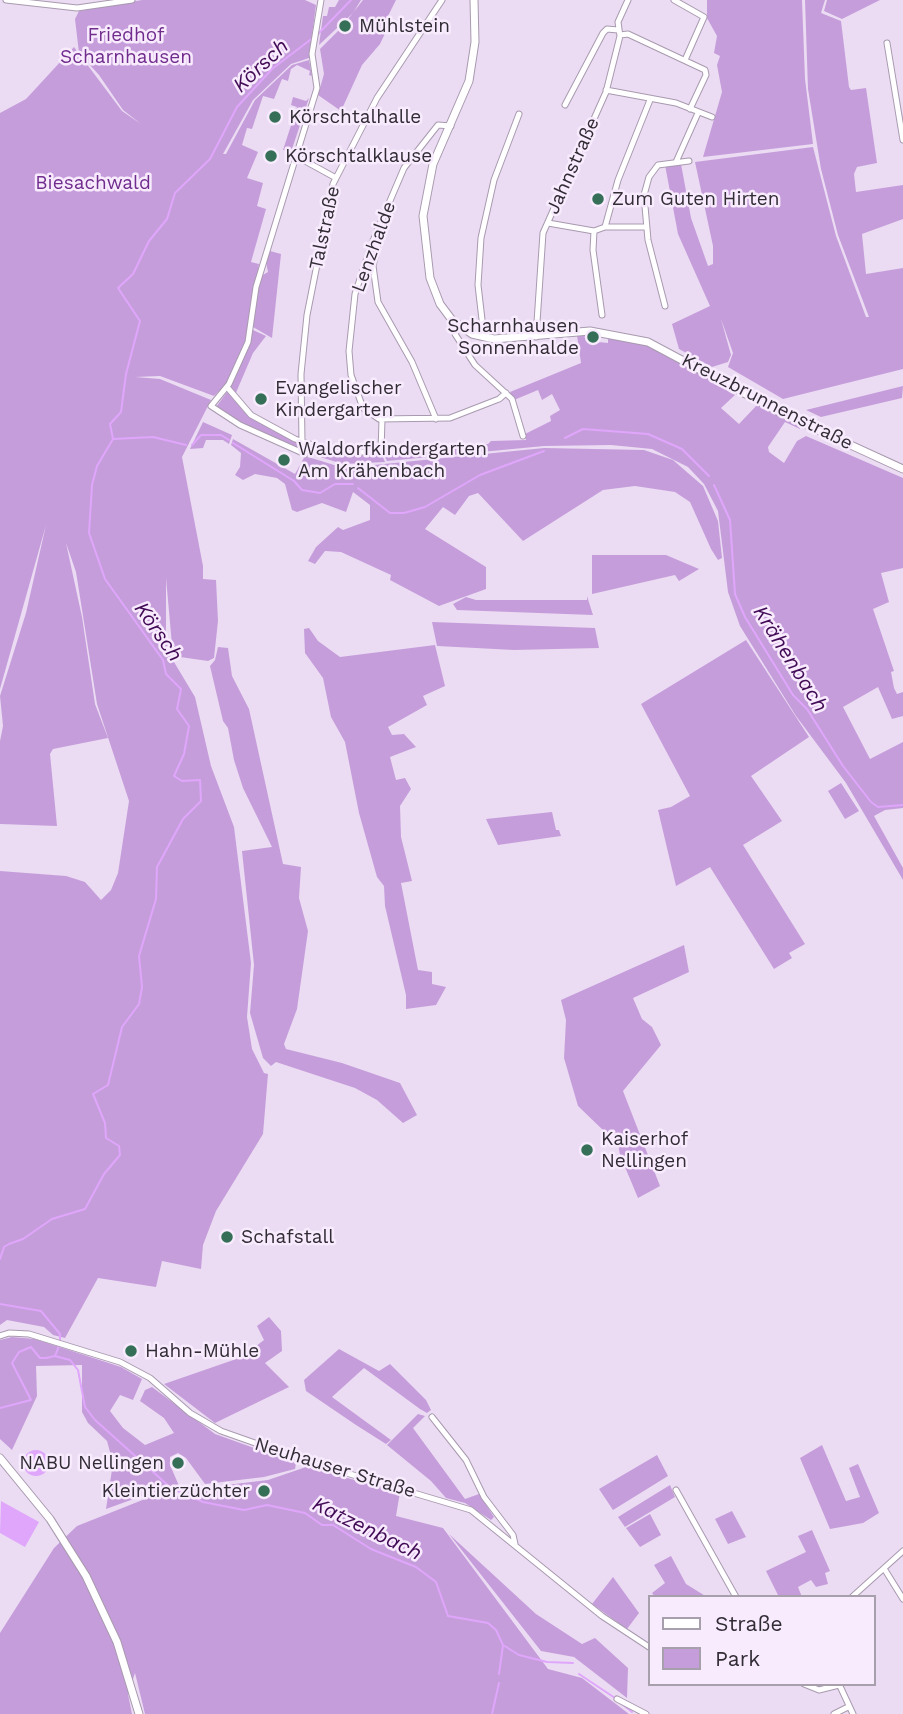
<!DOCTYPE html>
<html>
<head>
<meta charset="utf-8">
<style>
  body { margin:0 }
  #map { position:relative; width:903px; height:1714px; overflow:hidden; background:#ebdcf3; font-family:"Work Sans",sans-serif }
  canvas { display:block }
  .legend { position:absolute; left:648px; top:1595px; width:228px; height:91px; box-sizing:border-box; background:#f7ebfd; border:2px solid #a89fad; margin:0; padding:9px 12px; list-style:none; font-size:21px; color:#322c35 }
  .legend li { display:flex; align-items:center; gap:14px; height:35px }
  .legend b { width:35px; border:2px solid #a89fad }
</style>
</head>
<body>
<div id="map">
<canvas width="903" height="1714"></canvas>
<ul class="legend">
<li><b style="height:9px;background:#fff"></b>Straße</li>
<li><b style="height:19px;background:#c69ddb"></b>Park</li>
</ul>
</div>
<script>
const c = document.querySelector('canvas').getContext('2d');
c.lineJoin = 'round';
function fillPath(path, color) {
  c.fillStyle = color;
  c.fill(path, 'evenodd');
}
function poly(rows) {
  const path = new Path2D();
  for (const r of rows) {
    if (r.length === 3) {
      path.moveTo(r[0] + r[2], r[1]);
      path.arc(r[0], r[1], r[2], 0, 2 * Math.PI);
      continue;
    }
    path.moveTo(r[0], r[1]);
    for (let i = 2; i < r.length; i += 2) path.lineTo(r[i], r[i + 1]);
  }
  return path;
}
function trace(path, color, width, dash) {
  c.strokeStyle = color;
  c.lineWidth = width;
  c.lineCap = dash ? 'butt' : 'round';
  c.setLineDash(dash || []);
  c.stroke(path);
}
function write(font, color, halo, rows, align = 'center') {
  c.font = font + ' "Work Sans",sans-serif';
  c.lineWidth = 5;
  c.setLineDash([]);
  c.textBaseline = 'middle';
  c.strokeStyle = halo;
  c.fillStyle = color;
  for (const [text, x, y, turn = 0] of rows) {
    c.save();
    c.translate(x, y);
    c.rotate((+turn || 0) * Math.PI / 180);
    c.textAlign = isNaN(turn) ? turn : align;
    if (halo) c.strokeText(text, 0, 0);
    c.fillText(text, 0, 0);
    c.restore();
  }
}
fillPath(poly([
  [142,0,305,0,316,5,309,58,291,64,253,100,223,154,226,154,255,100,292,65,309,60,312,76,309,75,310,71,297,65,291,69,288,81,282,79,274,99,263,96,252,129,247,128,242,145,258,152,247,178,263,183,257,206,266,209,251,262,259,264,247,340,238,363,225,385,214,396,160,376,135,377,160,379,211,400,182,457,203,566,203,579,216,580,218,621,214,658,208,661,173,656,166,578,166,637,171,657,195,697,211,766,234,827,251,963,247,1017,252,1049,264,1073,268,1074,263,1134,216,1211,203,1245,201,1269,162,1261,156,1287,98,1278,65,1338,53,1335,44,1327,7,1320,0,1325,0,871,66,876,85,882,101,900,111,890,118,873,129,801,97,704,76,572,66,543,82,617,95,704,108,738,53,749,50,754,57,826,0,824,0,741,3,726,0,696,26,613,46,525,0,689,0,113,26,99,74,47,122,111,141,124,123,110,99,75,79,53,75,19,79,11],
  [339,0,361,0,353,13,319,45,323,16,327,16,329,7,335,7],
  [363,0,396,0,387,18,391,21,380,44,362,65,341,111,318,95,324,74,320,49,339,30,345,30,345,23],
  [707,0,802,0,805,79,813,144,703,157,722,92,717,65,720,56,714,53,717,36,707,18],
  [805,0,825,0,821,13,841,21,849,87,851,90,866,88,877,163,857,167,854,174,856,192,903,185,903,219,862,234,866,274,903,268,903,369,783,399,728,367,733,353,721,319,731,355,728,362,712,367,679,349,672,324,710,306,678,234,665,165,681,164,691,218,708,266,713,264,713,246,695,162,813,147,836,236,866,317,869,317,838,235,821,169,808,89],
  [827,0,880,0,842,19,824,11],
  [293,97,306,101,309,98,291,152,283,150,297,107,291,105],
  [270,251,281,254,272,338,253,327,256,293,261,276,268,272,266,262],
  [253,330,266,336,253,353,235,395,230,385,248,349],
  [577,335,587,336,588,341,608,343,608,338,604,335,645,344,730,389,729,392,735,395,721,408,739,424,757,405,800,426,800,429,785,422,768,447,769,452,784,463,797,441,806,436,903,478,903,568,881,573,889,602,873,609,894,671,891,672,894,688,897,694,903,692,903,716,892,719,878,687,843,707,870,759,903,742,903,808,885,810,874,816,903,868,903,880,846,783,796,716,740,626,728,592,718,511,704,484,688,467,652,449,611,445,544,446,387,461,384,455,452,451,452,448,488,444,491,441,526,440,525,434,551,421,550,416,560,410,552,394,542,400,538,390,514,400,510,392,581,363],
  [903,386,902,398,821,417,806,410],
  [227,392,248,416,301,443,340,456,382,455,385,462,343,464,297,450,239,423,216,407],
  [203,422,232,435,229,444,223,440,206,440,203,448,190,449],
  [233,439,295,474,305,456,334,465,364,466,544,448,644,450,673,460,703,486,718,521,722,558,718,560,711,549,690,502,675,492,635,486,603,490,523,541,478,493,469,496,455,515,443,507,425,529,486,567,486,589,439,606,390,580,391,575,341,552,325,551,315,564,308,561,316,547,338,527,343,530,370,520,370,505,353,492,346,512,322,503,297,512,292,510,285,484,277,478,255,474,243,480,235,475,240,467,241,453,231,445],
  [592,555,666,555,699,569,679,581,675,575,592,594],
  [587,596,593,615,457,610,453,604,466,597,476,600,587,600],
  [432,622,595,628,599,648,514,650,437,646],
  [309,628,318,641,340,657,435,645,445,686,423,696,427,705,388,727,392,735,404,734,416,747,390,757,396,780,405,778,411,789,400,806,401,837,412,881,401,883,418,970,432,972,432,984,446,987,436,1005,406,1009,406,995,385,906,384,886,377,877,359,813,345,742,331,717,323,678,305,653,304,629],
  [746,640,809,737,751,776,782,821,743,845,805,944,789,953,792,958,774,969,710,867,676,886,658,810,671,807,690,796,641,704],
  [218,647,228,648,232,676,249,709,283,864,301,867,299,898,308,931,297,1009,284,1044,286,1049,342,1063,400,1083,417,1115,403,1123,377,1100,355,1088,276,1062,271,1066,263,1058,250,1013,254,965,242,851,272,847,243,788,234,760,228,728,223,721,210,666,215,660],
  [841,783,859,811,845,819,828,791],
  [552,812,556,830,559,830,561,836,498,845,486,819],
  [684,945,689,972,633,998,642,1019,652,1027,661,1045,623,1091,660,1186,638,1198,620,1155,617,1137,605,1132,578,1106,564,1058,566,1020,561,1000],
  [269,1317,281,1331,282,1351,265,1363,289,1387,215,1423,164,1384,242,1357,264,1340,257,1326],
  [12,1337,35,1339,121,1367,142,1379,133,1400,120,1395,110,1411,123,1428,145,1445,174,1433,164,1418,140,1401,145,1390,152,1387,215,1434,296,1463,295,1469,264,1477,205,1484,186,1458,178,1453,170,1457,170,1465,180,1488,171,1494,150,1493,106,1509,113,1463,107,1441,88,1423,82,1412,82,1365,36,1366,37,1396,12,1450,0,1439,0,1340],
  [339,1349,379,1371,390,1364,426,1400,431,1410,427,1413,420,1409,364,1368,332,1397,391,1440,386,1444,356,1425,306,1391,304,1380],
  [418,1414,425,1416,413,1428,465,1499,479,1494,494,1517,491,1520,465,1503,446,1498,431,1481,387,1445],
  [822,1445,846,1501,860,1497,849,1468,858,1464,879,1513,863,1523,830,1529,800,1458],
  [657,1455,668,1476,613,1510,599,1489],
  [306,1467,400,1492,396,1516,443,1528,548,1669,582,1678,629,1714,145,1714,135,1673,128,1694,132,1714,0,1714,0,1633,54,1548,77,1526,150,1497,178,1496,193,1489,268,1480],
  [670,1485,675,1497,625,1527,618,1517],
  [732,1511,746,1537,728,1544,715,1519],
  [650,1514,661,1535,640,1547,626,1528],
  [812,1530,830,1571,825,1573,828,1584,816,1587,811,1580,798,1587,802,1597,779,1597,766,1571,806,1552,798,1536],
  [449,1534,536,1614,582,1644,595,1638,628,1668,627,1698,574,1657,541,1651],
  [671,1556,686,1584,707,1597,655,1597,652,1593,665,1583,654,1565],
  [613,1577,639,1613,627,1629,592,1604]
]), '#c69ddb');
fillPath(poly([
  [36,1463,13],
  [1,1501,39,1522,25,1547,0,1533]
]), '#dfa6fb');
trace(poly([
  [318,34,351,0],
  [565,438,583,429,648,434,682,449,709,476],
  [113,439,153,437,186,445],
  [233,443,294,481,302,490,320,493,335,484,353,484],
  [192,445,201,435,221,435,229,440],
  [714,485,730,520,735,594,745,617,793,695,807,709,843,766,871,802,878,807,903,805],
  [358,488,390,513,404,513,425,507,480,475,544,451],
  [0,1259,4,1247,9,1244,23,1239,52,1219,85,1209,104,1174,120,1155,119,1146,106,1138,105,1123,93,1094,108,1085,122,1027,139,1004,142,987,139,956,156,899,157,867,183,819,201,801,200,780,182,781,174,776,184,754,189,726,177,709,181,689,166,674,163,660,105,579,89,533,92,485,97,466,113,439,110,424,121,412,126,374,140,321,118,288,133,274,149,241,167,219,175,193,210,159,237,107,272,69,314,37],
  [0,1304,41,1311,60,1334,60,1341],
  [55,1356,70,1360,78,1370,85,1407,95,1420,171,1488,203,1502,244,1510,267,1505,305,1513,322,1525,333,1525,371,1549,416,1567,436,1582,448,1616,488,1623,496,1630,503,1645,519,1655,547,1662,573,1663],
  [0,1408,31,1400,12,1363,19,1352,31,1347,40,1358,46,1358,55,1356,59,1346],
  [499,1674,503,1645],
  [579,1674,615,1698],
  [622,1704,632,1712],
  [492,1714,499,1683]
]), '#dfa6fb', 2);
const minor = poly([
  [6,0,77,8,132,0],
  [674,0,704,17,685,60],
  [620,35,628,34,705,70,706,75,690,109],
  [887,43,903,140],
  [606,90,676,103,712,117],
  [565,105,603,33,607,29,618,30],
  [451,126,438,125,404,168,372,243,355,294,349,351,351,375,363,408,379,419,450,418,499,399,506,393],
  [296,156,336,178],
  [676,162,698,113],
  [383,221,373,266,378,302,412,362,436,419],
  [548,223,594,231,605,227,646,227],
  [605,227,618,180,650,100],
  [594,231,593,250,602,315],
  [665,306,648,240,644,195,649,177,658,165,689,161],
  [458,325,455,334,475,365,512,399,523,436],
  [484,337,478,285,481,238,494,180,519,114],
  [536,337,543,233,606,92,620,36,618,22,628,0],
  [227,387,251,415,295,439,333,452,381,452,382,419],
  [302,442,301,374,307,315,333,184,377,98,442,0],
  [305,454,240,425,211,406,229,384,248,342,256,287,317,88,312,54,321,0],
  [0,1336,9,1333,29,1334,120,1362,150,1378,190,1413,221,1431,306,1461,471,1510,602,1616,649,1647],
  [432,1417,466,1460,484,1497,513,1535,515,1544],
  [676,1490,736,1597],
  [885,1570,903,1599],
  [852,1597,903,1551],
  [804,1684,819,1690,839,1685],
  [839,1684,853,1714],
  [617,1699,646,1714],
  [834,1714,848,1707]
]);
const major = poly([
  [474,0,475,42,469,81,433,164,423,216,430,278,440,304,452,320,472,334,494,339,590,331,648,342,783,414,903,469],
  [0,1458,50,1519,86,1576,117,1642,139,1714]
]);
trace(minor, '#a89aaf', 7);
trace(major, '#a89aaf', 9);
trace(minor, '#fff', 5);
trace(major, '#fff', 7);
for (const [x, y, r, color] of [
  [345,26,7,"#366f57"],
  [275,117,7,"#366f57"],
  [271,156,7,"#366f57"],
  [598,199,7,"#366f57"],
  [593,337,7,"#366f57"],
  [261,399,7,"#366f57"],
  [284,460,7,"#366f57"],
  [587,1150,7,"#366f57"],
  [227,1237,7,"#366f57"],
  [131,1351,7,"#366f57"],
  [178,1463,7,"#366f57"],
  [264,1491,7,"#366f57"]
]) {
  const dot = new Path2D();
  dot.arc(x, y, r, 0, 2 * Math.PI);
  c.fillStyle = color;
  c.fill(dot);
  trace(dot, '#f7ebfd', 2.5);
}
write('19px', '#322c35', '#f7ebfd', [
  ["Mühlstein",359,26],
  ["Körschtalhalle",289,117],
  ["Körschtalklause",285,156],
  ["Zum Guten Hirten",612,199],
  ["Scharnhausen",579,326,"right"],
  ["Sonnenhalde",579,348,"right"],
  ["Evangelischer",275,388],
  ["Kindergarten",275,410],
  ["Waldorfkindergarten",298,449],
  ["Am Krähenbach",298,471],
  ["Kaiserhof",601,1139],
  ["Nellingen",601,1161],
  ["Schafstall",241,1237],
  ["Hahn-Mühle",145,1351],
  ["NABU Nellingen",164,1463,"right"],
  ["Kleintierzüchter",250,1491,"right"]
], 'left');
write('19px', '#712d8e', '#f7ebfd', [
  ["Friedhof",126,35],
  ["Scharnhausen",126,57],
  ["Biesachwald",93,183]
]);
write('19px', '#322c35', '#f7ebfd', [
  ["Jahnstraße",573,166,-66],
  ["Talstraße",325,228,-78],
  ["Lenzhalde",374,247,-70],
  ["Kreuzbrunnenstraße",767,402,27],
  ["Neuhauser Straße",335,1468,17]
]);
write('italic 21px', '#420b56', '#f7ebfd', [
  ["Körsch",261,66,-43],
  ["Körsch",158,632,55],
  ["Krähenbach",790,659,58],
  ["Katzenbach",367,1529,26]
]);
</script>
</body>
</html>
